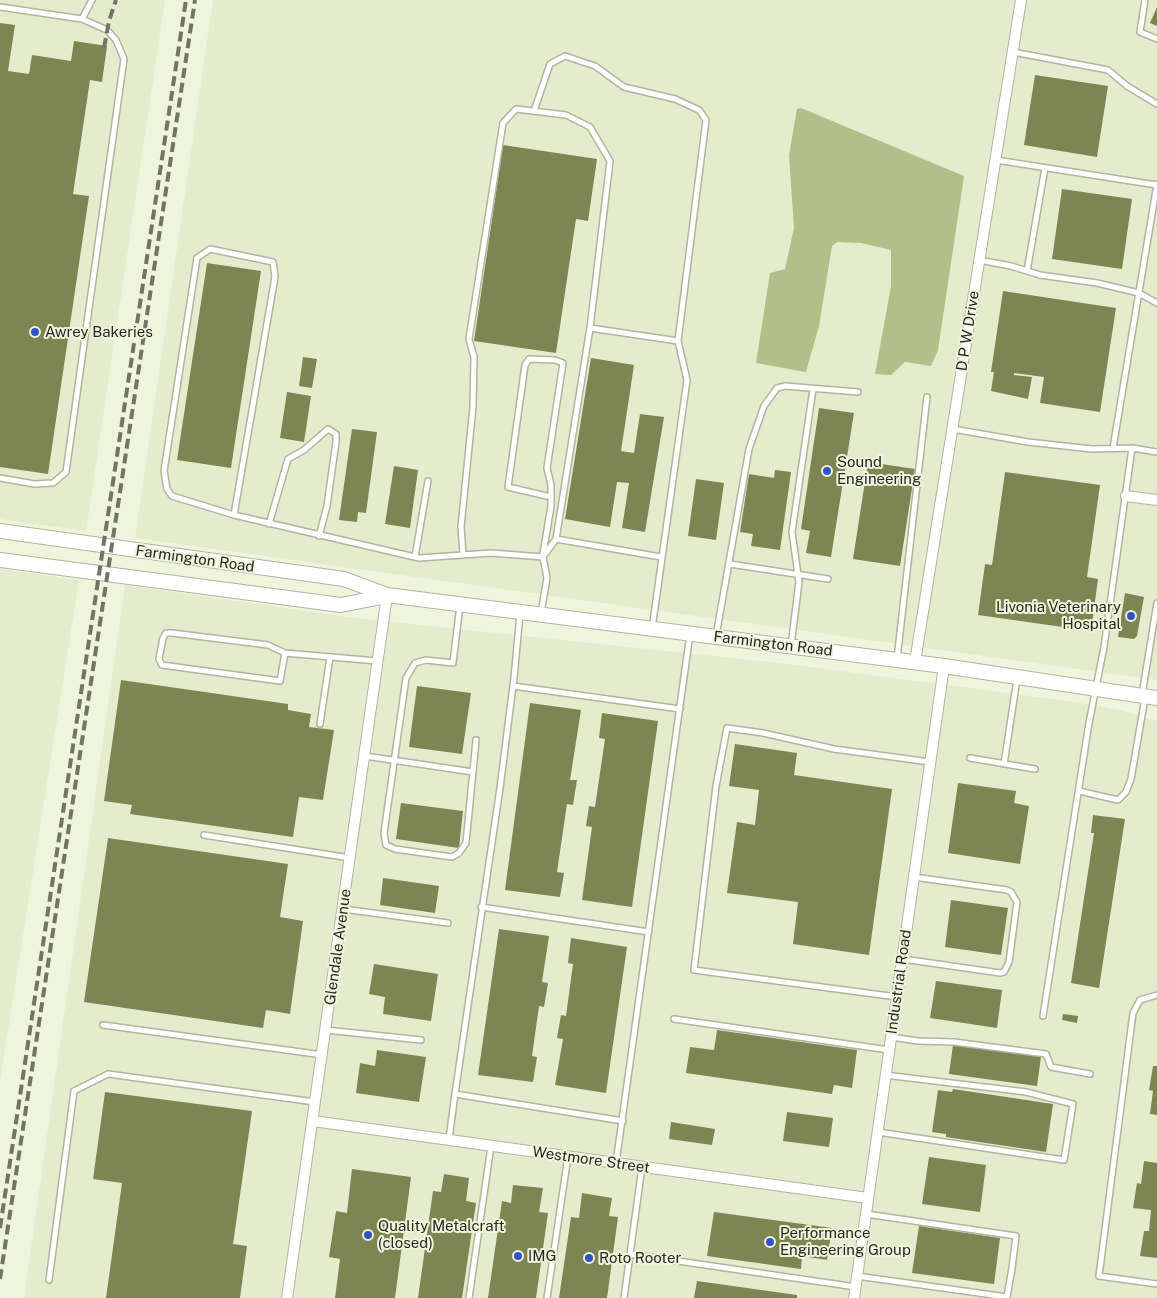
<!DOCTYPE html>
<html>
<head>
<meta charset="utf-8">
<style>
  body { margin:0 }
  canvas { display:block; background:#eff4dd }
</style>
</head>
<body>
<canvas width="1157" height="1298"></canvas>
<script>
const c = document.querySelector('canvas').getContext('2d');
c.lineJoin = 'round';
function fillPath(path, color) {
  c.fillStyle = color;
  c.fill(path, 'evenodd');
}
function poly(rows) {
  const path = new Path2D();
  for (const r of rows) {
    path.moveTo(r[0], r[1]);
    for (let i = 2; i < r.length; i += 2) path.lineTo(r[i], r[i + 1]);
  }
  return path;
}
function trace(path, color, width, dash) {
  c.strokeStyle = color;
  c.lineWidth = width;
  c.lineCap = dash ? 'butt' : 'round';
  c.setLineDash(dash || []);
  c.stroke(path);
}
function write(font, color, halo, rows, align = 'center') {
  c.font = font + ' "Public Sans",sans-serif';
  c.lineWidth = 4;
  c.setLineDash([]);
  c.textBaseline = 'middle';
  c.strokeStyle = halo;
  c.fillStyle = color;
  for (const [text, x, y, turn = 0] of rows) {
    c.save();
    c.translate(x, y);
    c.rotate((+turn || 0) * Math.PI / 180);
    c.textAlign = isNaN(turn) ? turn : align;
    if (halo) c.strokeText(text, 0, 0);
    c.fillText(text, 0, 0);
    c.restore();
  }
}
fillPath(poly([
  [0,0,165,0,86,531,0,519],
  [213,0,1157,0,1157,680,135,538],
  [0,569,79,580,0,1081],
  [125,585,354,618,780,663,1068,701,1121,710,1157,721,1157,1298,24,1298]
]), '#e5ebcd');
fillPath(poly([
  [801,108,964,176,938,350,931,366,905,362,891,375,875,374,891,286,891,250,861,243,837,242,832,246,819,326,806,372,756,363,770,273,785,269,794,228,789,155,797,109]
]), '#b4be89');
fillPath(poly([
  [1157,7,1157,26,1150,23],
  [0,23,15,25,8,71,29,74,32,55,71,61,74,41,107,46,102,82,90,80,73,194,89,196,48,474,0,467],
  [1035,75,1108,86,1097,157,1024,145],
  [503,145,597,159,588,221,576,219,556,353,474,341],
  [1062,189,1132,199,1122,269,1052,259],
  [207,263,261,271,231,468,177,460],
  [1003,291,1116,308,1100,412,1040,403,1044,377,1014,373,1014,375,1032,377,1028,399,991,391,994,372,991,372],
  [303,357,317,359,312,388,299,386],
  [591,358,634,365,621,451,634,453,640,414,664,417,645,532,622,528,629,483,617,482,610,527,565,519],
  [287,392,311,396,304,442,280,438],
  [819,408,854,413,831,557,806,553,810,531,801,529],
  [352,429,377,432,366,513,358,512,357,522,339,520],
  [868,462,915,469,900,566,853,559],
  [394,466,418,470,410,528,385,524],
  [775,470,791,472,780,550,751,546,753,534,740,532,749,474,774,478],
  [1005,472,1100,485,1087,577,1098,579,1091,631,978,615,985,564,992,565],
  [696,479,724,483,716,540,688,536],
  [1125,593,1144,597,1137,636,1134,639,1118,637],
  [121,680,288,704,288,710,311,714,309,727,334,730,323,800,299,797,293,837,130,814,132,805,104,801],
  [417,686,471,693,462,754,409,747],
  [530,703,581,710,570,780,577,780,573,805,567,804,557,872,564,873,560,897,505,890],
  [602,713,658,721,632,907,582,900,592,827,586,826,589,806,595,807,605,739,599,738],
  [735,744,797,753,794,775,892,789,869,955,793,944,798,902,727,893,737,822,755,825,759,790,729,786],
  [958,783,1016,791,1014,803,1029,806,1020,864,948,853],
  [401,803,463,811,459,848,396,839],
  [1093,815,1125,819,1099,988,1071,983,1094,833,1091,833],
  [108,838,288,864,280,917,303,921,290,1014,266,1010,263,1028,84,1002],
  [383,878,439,886,435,913,380,905],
  [951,900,1008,908,1001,955,945,947],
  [499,929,549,936,542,982,548,983,544,1007,539,1006,532,1056,537,1057,533,1082,478,1075],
  [571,938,627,947,606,1093,555,1085,563,1039,557,1038,561,1015,566,1016,573,964,568,963],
  [374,964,438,974,431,1021,383,1014,385,997,369,994],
  [936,981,1002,990,997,1028,930,1018],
  [1063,1014,1078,1016,1077,1023,1062,1020],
  [717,1030,857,1050,852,1088,834,1085,832,1094,686,1073,690,1047,714,1050],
  [953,1045,1041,1057,1037,1086,949,1074],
  [377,1050,426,1057,419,1102,356,1093,360,1063,375,1066],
  [1153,1066,1157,1066,1157,1115,1150,1114,1153,1091,1149,1090],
  [953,1089,1053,1104,1046,1152,946,1137,946,1134,932,1132,938,1090,952,1092],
  [105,1092,252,1111,233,1244,247,1246,240,1298,106,1298,122,1183,93,1179],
  [787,1112,833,1118,829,1147,783,1141],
  [671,1122,715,1129,712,1145,669,1139],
  [929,1157,986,1165,980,1212,922,1204],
  [1144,1161,1157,1163,1157,1258,1140,1256,1144,1231,1149,1231,1151,1210,1133,1208,1137,1183,1141,1184],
  [352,1169,411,1177,395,1298,335,1298,340,1259,329,1257,336,1211,347,1213],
  [444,1174,469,1178,466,1201,476,1203,462,1298,418,1298,433,1191,441,1192],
  [513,1185,543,1188,539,1212,548,1213,536,1298,488,1298,502,1201,511,1203],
  [582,1193,612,1198,609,1216,618,1217,607,1298,559,1298,571,1217,579,1218],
  [714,1212,832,1228,827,1260,802,1256,801,1269,707,1256],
  [919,1226,1000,1238,994,1284,912,1273],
  [697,1281,797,1295,797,1298,694,1298]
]), '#7d8653');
const lane = poly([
  [1145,0,1140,32,1157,39],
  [0,7,82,19,92,0],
  [1013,52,1108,70,1127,86,1157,104],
  [534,111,550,64,565,56,595,66,624,87,675,99,699,110,706,120,678,341,687,380,652,629],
  [996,160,1157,185],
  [979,260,1011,266,1040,275,1097,283,1139,293,1157,303],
  [1027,271,1045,168],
  [590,328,678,341],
  [953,429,1028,442,1092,449,1132,448,1157,452],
  [1113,448,1157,184],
  [0,478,34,484,53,483,66,472,124,59,116,40,107,30,82,19],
  [234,515,275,277,273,262,210,249,197,258,164,471,167,489,172,496,234,515,419,558,491,553,543,557,547,578,541,613],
  [269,524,288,459,304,450,328,429,336,434,336,442,327,506,319,536],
  [556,539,661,557],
  [463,554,461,527,473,407,474,357,469,339,503,123,516,109,566,115,590,127,610,161,590,328,556,539,543,557],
  [543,554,551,506,551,485,547,468,563,363,555,360,529,359,525,365,508,487,551,497],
  [415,557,428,481],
  [730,564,828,579],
  [460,605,453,663,426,660,415,663,406,678,384,833,386,845,395,849,452,857,459,853,466,843,476,740],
  [716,636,749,449,764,406,777,388,785,386,858,392],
  [791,646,799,582,792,532,813,389],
  [285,653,268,645,172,633,166,633,163,638,159,659,162,665,280,681,285,653,377,661],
  [897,659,927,397],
  [513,686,680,709],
  [1142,695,1157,603],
  [320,724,330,657],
  [365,756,473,772],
  [970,758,1035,769],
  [1004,764,1017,679],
  [1079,791,1118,800,1126,792,1131,779,1145,698],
  [204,835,350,858],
  [481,907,649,932],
  [343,909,448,923],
  [903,959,1000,973,1004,972,1009,962,1017,902,1011,892,1007,890,914,877],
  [1157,995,1140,1000,1133,1013,1099,1276,1157,1284],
  [897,997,694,970,716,786,727,728,763,733,834,749,930,762],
  [1043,1016,1089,723,1104,647,1132,448],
  [674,1019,889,1050],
  [103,1025,323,1055],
  [326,1030,421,1040],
  [891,1037,918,1041,954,1042,1046,1054,1051,1067,1090,1074],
  [455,1094,500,788,514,678,520,614],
  [878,1132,1064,1160,1073,1104,1026,1092,885,1075],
  [449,1139,455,1094,623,1121],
  [616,1163,690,634],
  [630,1254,856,1287],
  [857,1276,1007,1297,1012,1268,1016,1236,866,1214],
  [49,1280,74,1091,108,1074,315,1102],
  [469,1298,491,1146],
  [547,1298,568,1156],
  [624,1298,642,1167]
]);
const street = poly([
  [1126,496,1157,500],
  [915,662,1021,0],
  [313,1121,868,1198],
  [287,1298,387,595],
  [854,1298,944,666]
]);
const secondary = poly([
  [0,531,344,579,387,595,944,666,1157,698],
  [0,560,341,605,387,596]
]);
trace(lane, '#b1b59f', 8);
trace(street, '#b1b59f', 12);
trace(secondary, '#b1b59f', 16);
trace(lane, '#fff', 5);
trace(street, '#fff', 10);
trace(secondary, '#fff', 14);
trace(poly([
  [104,48,109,21,116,0],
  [0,1228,186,0],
  [0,1279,195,0]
]), '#717466', 4, [10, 5]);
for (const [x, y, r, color] of [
  [35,332,5,"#3253c3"],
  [827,471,5,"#3253c3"],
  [1131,616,5,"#3253c3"],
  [368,1235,5,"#3253c3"],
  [770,1242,5,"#3253c3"],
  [518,1256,5,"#3253c3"],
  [589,1258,5,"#3253c3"]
]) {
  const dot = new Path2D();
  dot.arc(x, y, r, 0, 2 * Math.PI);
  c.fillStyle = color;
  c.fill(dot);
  trace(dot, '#eff4dd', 2);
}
write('15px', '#272920', '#eff4dd', [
  ["D P W Drive",968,331,-81],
  ["Farmington Road",195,559,8],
  ["Farmington Road",773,644,7],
  ["Glendale Avenue",338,947,-82],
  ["Industrial Road",899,982,-82],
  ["Westmore Street",591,1160,8]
]);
write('15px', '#272920', '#eff4dd', [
  ["Awrey Bakeries",45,332],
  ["Sound",837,462],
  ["Engineering",837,479],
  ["Livonia Veterinary",1121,607,"right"],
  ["Hospital",1121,624,"right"],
  ["Quality Metalcraft",378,1226],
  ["(closed)",378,1243],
  ["Performance",780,1233],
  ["Engineering Group",780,1250],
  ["IMG",528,1256],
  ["Roto Rooter",599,1258]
], 'left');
</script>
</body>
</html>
